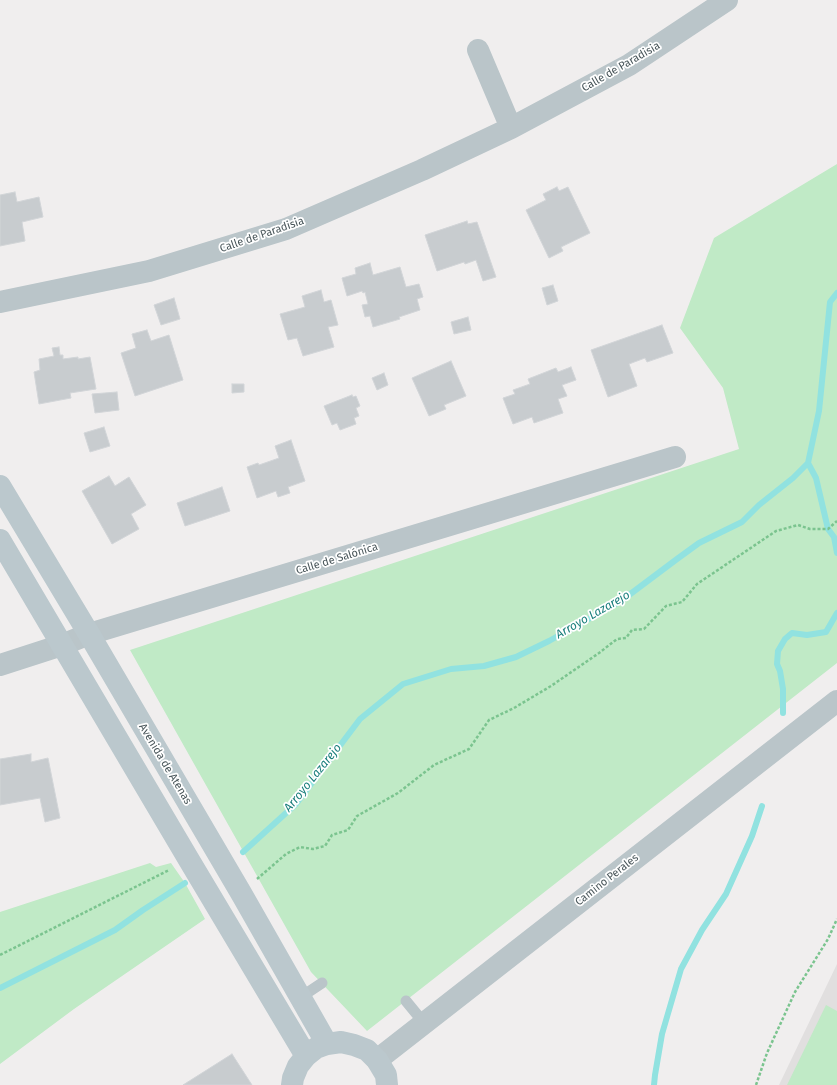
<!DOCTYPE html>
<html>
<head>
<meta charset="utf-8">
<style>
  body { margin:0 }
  canvas { display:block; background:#f0eeee }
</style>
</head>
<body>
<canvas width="837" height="1085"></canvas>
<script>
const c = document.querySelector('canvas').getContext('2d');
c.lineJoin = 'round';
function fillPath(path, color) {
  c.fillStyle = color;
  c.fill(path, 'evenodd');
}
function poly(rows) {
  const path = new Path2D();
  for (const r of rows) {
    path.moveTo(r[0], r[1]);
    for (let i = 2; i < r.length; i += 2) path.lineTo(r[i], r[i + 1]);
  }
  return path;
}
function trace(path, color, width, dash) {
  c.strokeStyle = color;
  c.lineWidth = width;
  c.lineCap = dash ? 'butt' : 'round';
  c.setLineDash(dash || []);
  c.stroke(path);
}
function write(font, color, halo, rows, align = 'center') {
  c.font = font + ' "Fira Sans",sans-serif';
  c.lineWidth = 3.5;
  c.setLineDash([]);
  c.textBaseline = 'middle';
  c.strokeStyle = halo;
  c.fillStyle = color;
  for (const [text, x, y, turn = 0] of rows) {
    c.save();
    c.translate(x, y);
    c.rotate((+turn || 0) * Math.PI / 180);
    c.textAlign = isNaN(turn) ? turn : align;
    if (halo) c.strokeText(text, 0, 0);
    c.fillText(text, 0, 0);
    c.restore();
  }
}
fillPath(poly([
  [837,964,837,1085,779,1085]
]), '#e1dfdf');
fillPath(poly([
  [837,164,837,663,367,1031,311,972,130,650,739,449,723,388,680,328,714,238],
  [150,863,156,867,171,863,185,883,205,919,74,1009,0,1064,0,912],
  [826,1005,837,1011,837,1085,787,1085]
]), '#c0eac6');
trace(poly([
  [808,463,816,478,828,529,834,537,837,553],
  [783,713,783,689,780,671,777,664,778,651,785,639,792,633,807,635,826,632,837,613],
  [243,852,296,804,360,719,403,684,451,669,484,666,516,657,549,641,621,601,677,559,699,543,742,522,759,505,793,478,808,463,819,411,830,302,837,293],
  [0,988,115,930,143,910,185,883],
  [654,1085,655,1075,662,1034,681,969,702,930,726,894,752,836,762,806]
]), '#91e2e0', 6);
const building = poly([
  [557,187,559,191,568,187,590,233,561,247,563,251,549,258,526,210,546,200,543,194,557,187],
  [15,192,17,202,39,197,43,217,22,222,25,241,0,246,0,195,15,192],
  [467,221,468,224,477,222,496,277,483,281,476,260,465,264,464,262,437,271,425,235,467,221],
  [370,263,373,275,400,267,406,287,419,284,423,297,417,299,420,310,399,317,400,319,373,327,370,316,365,317,362,305,368,304,365,292,363,293,362,291,347,296,342,278,356,274,355,268,370,263],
  [553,285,558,301,547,305,542,288,553,285],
  [321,290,324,302,331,300,338,325,328,327,334,347,303,356,297,338,288,340,280,314,305,307,302,296,321,290],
  [174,298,180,319,161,325,154,305,174,298],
  [468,317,471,330,454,334,451,322,468,317],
  [662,325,673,353,647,362,645,358,629,364,637,386,608,397,591,350,662,325],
  [147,330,151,341,169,335,183,380,135,396,121,353,136,348,132,334,147,330],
  [59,347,60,355,63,355,63,359,78,357,78,359,90,357,96,389,70,393,71,398,39,404,34,372,40,370,39,359,54,356,52,348,59,347],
  [451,361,466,396,444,405,446,409,429,416,412,378,451,361],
  [571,367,576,380,562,385,567,396,558,399,563,413,534,423,532,417,513,424,503,398,515,394,513,390,530,384,528,379,556,368,558,372,571,367],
  [384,373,388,385,377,390,372,378,384,373],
  [232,384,244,384,244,392,232,393,232,384],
  [117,392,119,410,95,413,92,394,117,392],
  [352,395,353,397,356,396,360,406,356,408,359,416,354,418,356,424,340,430,337,423,332,425,324,406,352,395],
  [104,427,110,446,90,452,84,433,104,427],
  [291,440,305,481,288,487,290,493,278,497,276,491,257,498,247,467,258,463,259,465,279,458,275,446,291,440],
  [109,476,115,486,129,477,146,505,131,514,139,529,112,544,82,491,109,476],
  [222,487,230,511,185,526,177,503,222,487],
  [31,754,31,762,48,758,60,818,45,822,40,798,0,805,0,759,31,754],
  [232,1054,252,1085,183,1085,232,1054]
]);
fillPath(building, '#c8cccf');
trace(building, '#d2d5d8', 1);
trace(poly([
  [257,879,286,854,300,847,313,849,325,846,332,835,348,830,357,816,398,793,434,765,469,749,489,720,514,708,551,686,599,653,617,639,626,638,632,630,644,629,666,606,682,602,697,584,776,531,798,525,810,529,828,529,837,521],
  [0,955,169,870],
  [756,1085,767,1053,795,992,828,939,837,919]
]), '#7bc48f', 2.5, [3, 2]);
trace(poly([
  [301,997,322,983],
  [406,1001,424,1023]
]), '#bac5c9', 11);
trace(poly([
  [478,50,511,128],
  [0,302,149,271,286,229,422,170,511,128,629,65,727,0],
  [0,665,62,645,89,634,675,457],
  [377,1060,837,701]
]), '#bac5c9', 22);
trace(poly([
  [0,486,89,634,241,893,327,1044],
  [0,540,189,860,306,1056],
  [292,1085,293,1078,298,1066,306,1056,316,1048,327,1044,341,1042,354,1045,367,1050,377,1060,386,1075,387,1085]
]), '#bbc8cd', 22);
write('11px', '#485559', '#fff', [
  ["Calle de Paradisia",621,67,-30],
  ["Calle de Paradisia",262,235,-19],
  ["Calle de Salónica",337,559,-17],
  ["Avenida de Atenas",165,764,59],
  ["Camino Perales",607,880,-38]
]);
write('italic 12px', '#197e7b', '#fff', [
  ["Arroyo Lazarejo",593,615,-30],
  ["Arroyo Lazarejo",313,778,-51]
]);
</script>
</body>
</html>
